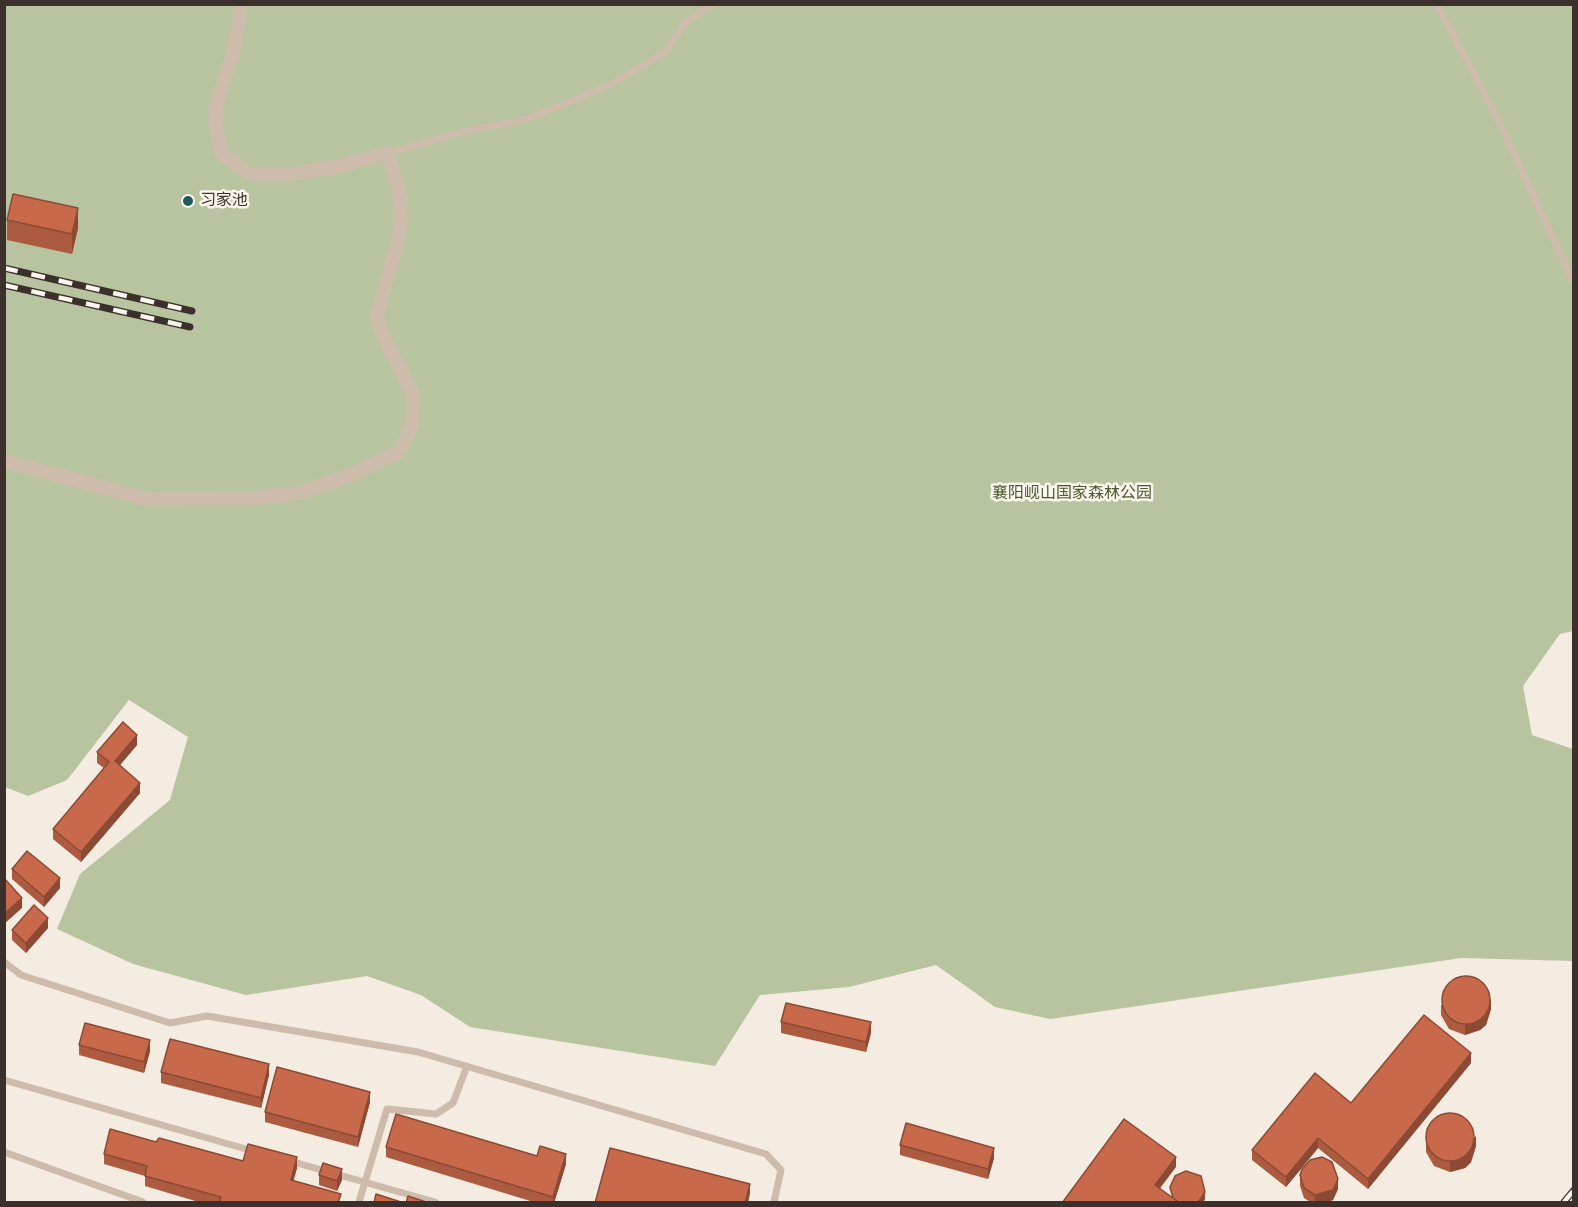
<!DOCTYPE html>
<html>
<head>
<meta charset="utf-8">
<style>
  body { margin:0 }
  #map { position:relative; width:1578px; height:1207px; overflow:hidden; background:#f4ebe1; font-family:"Fira Sans",sans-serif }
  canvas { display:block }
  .frame { position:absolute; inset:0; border:6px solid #3b302b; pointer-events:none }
</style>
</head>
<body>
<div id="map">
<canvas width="1578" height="1207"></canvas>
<div class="frame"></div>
</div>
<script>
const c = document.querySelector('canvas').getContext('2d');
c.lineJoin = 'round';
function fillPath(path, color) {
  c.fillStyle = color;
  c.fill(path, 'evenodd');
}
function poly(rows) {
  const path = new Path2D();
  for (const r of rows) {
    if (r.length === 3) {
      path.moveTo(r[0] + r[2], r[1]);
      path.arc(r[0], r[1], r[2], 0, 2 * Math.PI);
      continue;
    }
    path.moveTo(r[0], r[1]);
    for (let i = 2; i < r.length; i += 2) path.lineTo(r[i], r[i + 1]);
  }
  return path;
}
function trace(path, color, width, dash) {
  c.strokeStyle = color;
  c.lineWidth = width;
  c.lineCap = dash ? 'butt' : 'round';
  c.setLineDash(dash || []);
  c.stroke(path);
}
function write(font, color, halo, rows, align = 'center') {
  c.font = font + ' "Fira Sans","Noto Sans SC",sans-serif';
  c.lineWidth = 5;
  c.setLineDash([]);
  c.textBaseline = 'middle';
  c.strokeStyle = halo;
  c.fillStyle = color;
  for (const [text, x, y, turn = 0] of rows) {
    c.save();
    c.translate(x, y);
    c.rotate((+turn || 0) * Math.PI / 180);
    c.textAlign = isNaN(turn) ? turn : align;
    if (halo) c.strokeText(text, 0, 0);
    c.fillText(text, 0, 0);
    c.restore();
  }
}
fillPath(poly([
  [4,5,1573,5,1573,631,1560,634,1523,686,1532,735,1573,749,1573,961,1461,958,1050,1019,995,1007,936,965,849,987,760,995,715,1066,470,1027,421,995,367,976,246,995,133,964,57,929,80,874,170,800,188,737,129,700,67,780,28,796,5,787]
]), '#b8c4a0');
trace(poly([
  [1437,4,1500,124,1574,283],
  [388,153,462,132,527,119,610,85,665,52,686,22,714,4],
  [4,962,21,975,170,1023,207,1016,418,1052,766,1154,781,1170,774,1202],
  [4,1080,253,1151],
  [4,1152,143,1202],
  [290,1161,435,1202],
  [359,1202,387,1109,436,1114,453,1103,467,1066]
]), '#cdbbac', 7);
trace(poly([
  [4,461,146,499,258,498,299,493,346,477,400,451,412,425,413,394,381,331,377,314,399,237,401,200,388,153,336,167,290,174,249,174,221,153,215,122,217,102,233,53,242,4]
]), '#cdbbac', 14);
const rail = poly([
  [4,268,192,311],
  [4,285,190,327],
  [1564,1202,1574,1190]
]);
trace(rail, '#3b302b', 7);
trace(rail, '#fbf5ee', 4.5, [14]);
fillPath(poly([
  [7,220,78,228,72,254,7,240],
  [137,745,120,765,140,793,81,862,53,839,53,829,104,768,97,763,97,752],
  [12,869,60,888,44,907,12,879],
  [48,928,26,953,12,940,12,930],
  [1441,1005,1491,1009,1486,1025,1480,1030,1465,1035,1449,1029,1441,1015],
  [781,1022,871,1033,866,1052,781,1033],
  [79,1045,150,1051,144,1073,79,1055],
  [1471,1063,1368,1189,1318,1148,1286,1187,1252,1160,1252,1150,1351,1103],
  [161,1072,269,1075,261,1108,161,1083],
  [370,1102,358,1147,265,1122,265,1112],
  [156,1142,243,1161,297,1168,293,1180,341,1203,202,1203,145,1186,145,1176,104,1164,104,1154],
  [1426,1142,1476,1146,1471,1162,1465,1168,1450,1172,1434,1166,1426,1152],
  [900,1145,994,1158,988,1179,900,1155],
  [386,1147,537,1156,566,1164,554,1203,537,1203,386,1157],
  [319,1175,342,1180,337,1191,319,1185],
  [1300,1175,1338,1189,1333,1200,1324,1203,1312,1203,1304,1198,1300,1186]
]), '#ac5a40');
fillPath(poly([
  [78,208,78,228,72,254,72,234],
  [137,735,137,745,115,771,115,761],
  [140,783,140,793,81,862,81,852],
  [60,878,60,888,44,907,44,897],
  [22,898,22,908,4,924,4,914],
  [48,918,48,928,26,953,26,943],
  [1491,999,1491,1009,1486,1025,1480,1030,1465,1035,1465,1025],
  [871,1022,871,1033,866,1052,866,1042],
  [150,1040,150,1051,144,1073,144,1062],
  [1471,1053,1471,1063,1368,1189,1368,1179],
  [269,1064,269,1075,261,1108,261,1098],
  [370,1092,370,1102,358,1147,358,1137],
  [1476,1136,1476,1146,1471,1162,1465,1168,1450,1172,1450,1162],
  [1318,1138,1318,1148,1286,1187,1286,1177],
  [994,1148,994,1158,988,1179,988,1169],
  [566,1154,566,1164,554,1203,553,1203,553,1197],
  [297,1157,297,1168,291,1190,291,1180],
  [1176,1157,1176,1167,1155,1195,1155,1185],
  [342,1169,342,1180,337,1191,337,1181],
  [1338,1179,1338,1189,1333,1200,1324,1203,1315,1203,1315,1195],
  [750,1184,750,1194,748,1203,745,1203],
  [1205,1192,1205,1199,1203,1203,1195,1203]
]), '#8c4a34');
const building = poly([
  [13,194,78,208,72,234,7,220,13,194],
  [123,722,137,735,115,761,140,783,81,852,53,829,109,762,97,752,123,722],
  [27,851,60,878,44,897,12,869,27,851],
  [4,878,22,898,4,914,4,878],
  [34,905,48,918,26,943,12,930,34,905],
  [1466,1000,24],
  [786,1003,871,1022,866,1042,781,1022,786,1003],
  [1424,1015,1471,1053,1368,1179,1318,1138,1286,1177,1252,1150,1315,1073,1351,1103,1424,1015],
  [85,1023,150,1040,144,1062,79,1045,85,1023],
  [170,1039,269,1064,261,1098,161,1072,170,1039],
  [277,1067,370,1092,358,1137,265,1112,277,1067],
  [1450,1137,24],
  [396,1114,537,1156,540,1146,566,1154,553,1197,386,1147,396,1114],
  [1124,1119,1176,1157,1155,1185,1180,1203,1062,1203,1124,1119],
  [906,1123,994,1148,988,1169,900,1145,906,1123],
  [110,1129,156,1142,159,1138,243,1161,248,1144,297,1157,291,1180,341,1194,338,1203,219,1203,221,1197,145,1176,147,1166,104,1154,110,1129],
  [610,1148,750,1184,745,1203,595,1203,610,1148],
  [1322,1157,1332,1162,1338,1179,1333,1190,1315,1195,1304,1188,1300,1175,1302,1169,1310,1160,1322,1157],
  [323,1163,342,1169,337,1181,319,1175,323,1163],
  [1186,1171,1201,1176,1205,1192,1199,1201,1195,1203,1180,1203,1173,1198,1170,1187,1175,1176,1186,1171],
  [376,1194,404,1203,374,1203,376,1194],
  [408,1196,429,1203,406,1203,408,1196]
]);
fillPath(building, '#c8694b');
trace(building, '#8c4a34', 1.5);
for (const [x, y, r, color] of [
  [188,201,6,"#1f5a5e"]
]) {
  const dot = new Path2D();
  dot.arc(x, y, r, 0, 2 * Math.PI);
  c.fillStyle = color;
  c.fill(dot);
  trace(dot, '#fbf5ee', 2);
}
write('16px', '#3b302b', '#fbf5ee', [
  ["习家池",200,201]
], 'left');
write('16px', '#4a5a2e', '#fbf5ee', [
  ["襄阳岘山国家森林公园",1072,494]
]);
</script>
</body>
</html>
